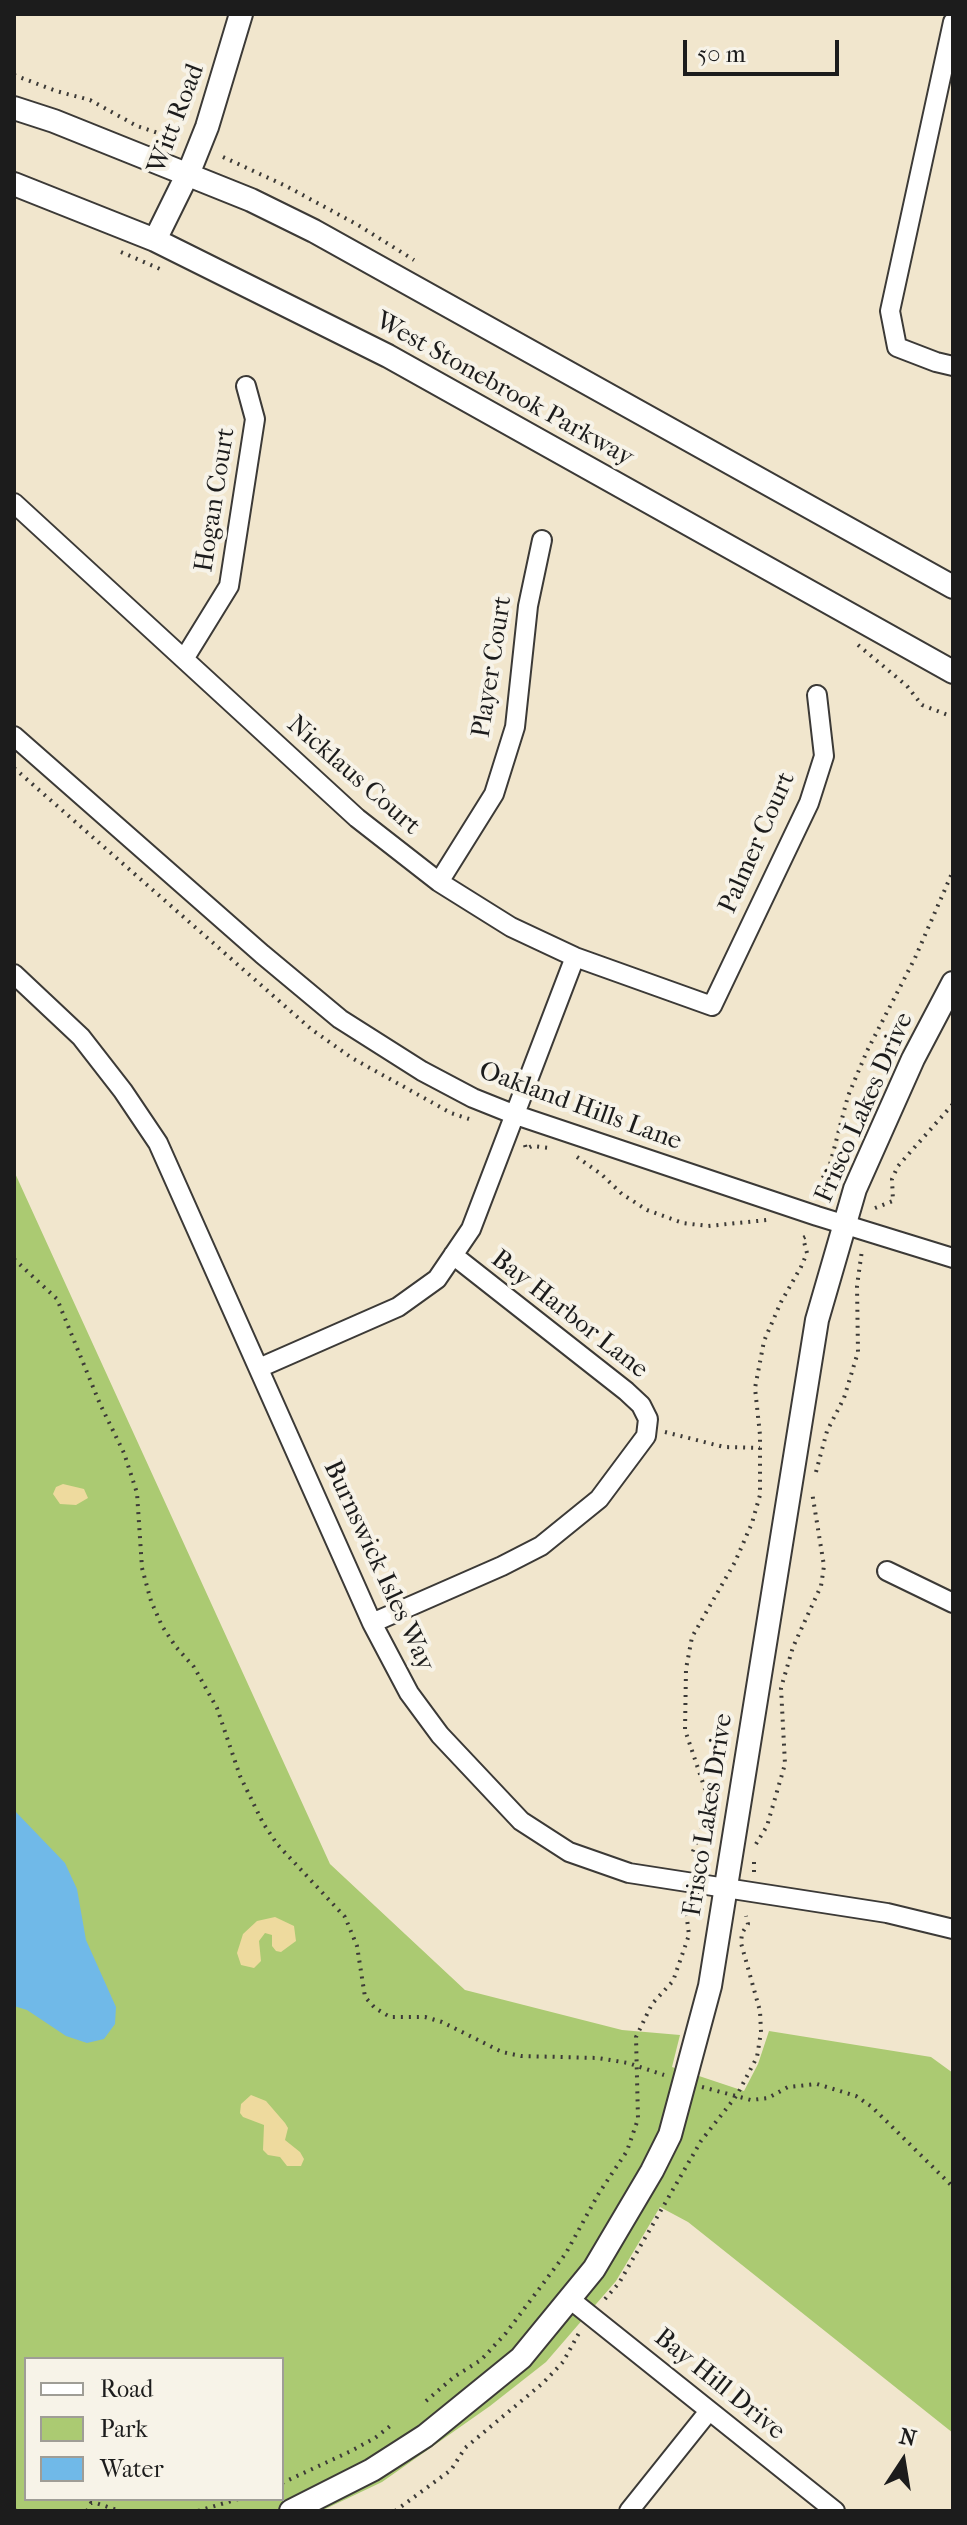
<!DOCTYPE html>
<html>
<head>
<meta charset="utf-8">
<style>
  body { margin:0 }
  #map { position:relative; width:967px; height:2525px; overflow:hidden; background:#f1e6cd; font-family:"IM FELL French Canon",serif }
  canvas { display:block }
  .frame { position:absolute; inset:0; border:16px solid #1c1c1c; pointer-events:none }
  .legend { position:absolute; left:24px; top:2357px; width:260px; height:144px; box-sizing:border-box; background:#f7f3e8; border:2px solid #9f9d96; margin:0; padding:10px 14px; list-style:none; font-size:24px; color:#1c1c1c }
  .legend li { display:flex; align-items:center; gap:16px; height:40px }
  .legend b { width:40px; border:2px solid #9f9d96 }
  .north { position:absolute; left:863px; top:2421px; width:80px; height:80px; -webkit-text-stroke:6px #f7f3e8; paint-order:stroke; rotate:12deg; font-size:22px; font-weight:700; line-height:32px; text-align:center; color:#1c1c1c }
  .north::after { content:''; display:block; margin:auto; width:28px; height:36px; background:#1c1c1c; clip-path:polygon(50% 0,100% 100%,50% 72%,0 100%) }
  .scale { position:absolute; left:683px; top:40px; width:156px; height:36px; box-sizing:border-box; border:4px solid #1c1c1c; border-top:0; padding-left:10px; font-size:24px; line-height:28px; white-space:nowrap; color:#1c1c1c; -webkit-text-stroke:6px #f7f3e8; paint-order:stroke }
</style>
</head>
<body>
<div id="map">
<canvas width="967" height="2525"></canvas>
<div class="frame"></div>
<ul class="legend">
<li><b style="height:10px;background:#fff"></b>Road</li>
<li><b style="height:22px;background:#abca72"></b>Park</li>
<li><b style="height:22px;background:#70b9e8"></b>Water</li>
</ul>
<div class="north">N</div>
<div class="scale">50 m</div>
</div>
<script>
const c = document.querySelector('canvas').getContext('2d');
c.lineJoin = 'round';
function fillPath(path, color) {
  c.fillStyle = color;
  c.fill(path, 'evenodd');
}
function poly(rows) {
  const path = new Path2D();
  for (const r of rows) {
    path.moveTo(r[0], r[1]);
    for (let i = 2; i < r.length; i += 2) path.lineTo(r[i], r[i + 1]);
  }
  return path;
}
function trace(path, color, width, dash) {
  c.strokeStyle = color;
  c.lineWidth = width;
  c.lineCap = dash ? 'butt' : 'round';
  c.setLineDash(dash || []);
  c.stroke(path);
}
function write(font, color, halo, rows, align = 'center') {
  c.font = font + ' "IM FELL French Canon",serif';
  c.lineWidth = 8;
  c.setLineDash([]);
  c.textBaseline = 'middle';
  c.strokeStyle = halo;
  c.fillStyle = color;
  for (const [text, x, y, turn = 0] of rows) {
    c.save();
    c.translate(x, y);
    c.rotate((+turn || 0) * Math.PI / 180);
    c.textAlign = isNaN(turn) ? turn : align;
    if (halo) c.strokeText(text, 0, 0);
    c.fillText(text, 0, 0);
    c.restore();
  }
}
fillPath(poly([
  [14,1171,330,1864,465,1990,622,2030,680,2035,672,2067,744,2091,758,2064,769,2031,931,2057,953,2073,953,2433,688,2222,660,2207,616,2281,546,2362,490,2406,382,2482,321,2511,14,2511],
  [26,2359,282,2359,282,2499,26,2499]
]), '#abca72');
fillPath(poly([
  [63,1484,84,1489,88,1498,76,1505,60,1504,53,1494,56,1487],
  [275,1917,294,1926,296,1941,281,1952,276,1951,272,1946,272,1935,265,1933,259,1941,261,1961,254,1968,241,1965,237,1953,243,1934,257,1921],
  [251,2095,266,2101,285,2123,288,2128,285,2140,300,2152,304,2159,301,2166,287,2166,280,2157,268,2155,263,2150,264,2125,243,2117,240,2113,241,2104]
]), '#eeda9e');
fillPath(poly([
  [14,1810,65,1863,77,1889,86,1940,116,2007,115,2024,104,2039,87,2043,66,2036,27,2010,14,2006]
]), '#70b9e8');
const minor = poly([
  [953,22,890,311,897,347,936,362,953,366],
  [14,503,357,818,439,882,511,927,575,957,712,1006,809,803,824,756,817,695],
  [184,659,229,586,255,419,246,386],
  [14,736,262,954,340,1019,422,1071,473,1098,513,1114,817,1216,953,1258],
  [439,882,494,794,515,727,528,606,542,540],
  [14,974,81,1037,123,1091,158,1143,372,1623,409,1693,440,1735,521,1821,569,1852,629,1873,887,1913,953,1929],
  [259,1368,398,1307,437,1279,471,1229,575,957],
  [887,1571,953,1603],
  [372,1623,502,1566,541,1546,599,1499,646,1436,648,1419,641,1405,626,1391,453,1255],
  [571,2300,835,2511],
  [629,2511,709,2411]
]);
const tertiary = poly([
  [14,108,54,121,251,200,314,231,953,587],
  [14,184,155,240,388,356,953,672],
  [155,240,191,167,207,127,241,14],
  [291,2511,372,2470,425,2436,521,2358,594,2269,652,2171,670,2135,710,1986,817,1320,855,1189,913,1059,953,983]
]);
trace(minor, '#3c3a37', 22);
trace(tertiary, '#3c3a37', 26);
trace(poly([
  [14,75,56,91,90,100,137,126,176,139],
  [223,157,286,186,358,225,414,260],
  [121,252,160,269],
  [858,645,907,686,922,705,953,717],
  [14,768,311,1029,352,1058,451,1113,469,1119],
  [525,1145,526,1149,532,1146,549,1148],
  [577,1157,601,1174,622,1194,647,1210,683,1223,708,1226,767,1220],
  [825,1192,820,1182,829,1168,848,1096,867,1051,915,958,953,871],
  [875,1208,893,1201,892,1179,898,1166,953,1104],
  [14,1259,57,1299,100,1404,124,1453,137,1493,142,1568,151,1601,162,1626,176,1647,194,1667,217,1708,240,1776,263,1823,277,1844,345,1917,357,1946,365,1997,375,2008,390,2017,425,2017,442,2022,502,2052,521,2056,598,2058,628,2063,664,2075],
  [665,1432,724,1447,760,1448],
  [816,1472,827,1431,844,1398,858,1352,857,1286,862,1250],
  [756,1844,767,1826,785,1764,781,1688,793,1647,821,1586,824,1566,812,1492],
  [702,1863,692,1854,703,1825,706,1792,685,1730,686,1669,692,1637,735,1562,752,1523,760,1495,760,1435,755,1388,764,1341,781,1302,801,1267,807,1253,803,1238,809,1235],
  [754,1872,754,1856],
  [702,2087,751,2100,768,2098,788,2087,817,2084,856,2096,872,2107,953,2187],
  [605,2299,619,2283,701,2141,737,2095,757,2057,761,2032,760,2011,741,1943,742,1933,748,1924,746,1916],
  [426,2401,454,2377,481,2360,506,2333,566,2253,599,2193,627,2151,638,2119,636,2037,652,2004,673,1981,689,1935,686,1911,694,1906],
  [282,2483,351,2451,375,2438,394,2423],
  [14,2510,17,2511],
  [87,2511,91,2503,96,2503,120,2511],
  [198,2511,238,2499],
  [395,2511,451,2470,465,2448,543,2383,563,2362,579,2333]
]), '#3c3a37', 4, [2, 6]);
trace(minor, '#fff', 18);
trace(tertiary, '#fff', 22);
write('26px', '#1c1c1c', '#f7f3e8', [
  ["Witt Road",177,119,-69],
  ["West Stonebrook Parkway",504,390,29],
  ["Hogan Court",216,500,-81],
  ["Player Court",493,667,-81],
  ["Nicklaus Court",353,776,41],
  ["Palmer Court",758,843,-66],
  ["Oakland Hills Lane",580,1107,20],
  ["Frisco Lakes Drive",865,1108,-66],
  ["Bay Harbor Lane",569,1315,38],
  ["Burnswick Isles Way",378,1566,65],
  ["Frisco Lakes Drive",709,1815,-81],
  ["Bay Hill Drive",719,2385,39]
]);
</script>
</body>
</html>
